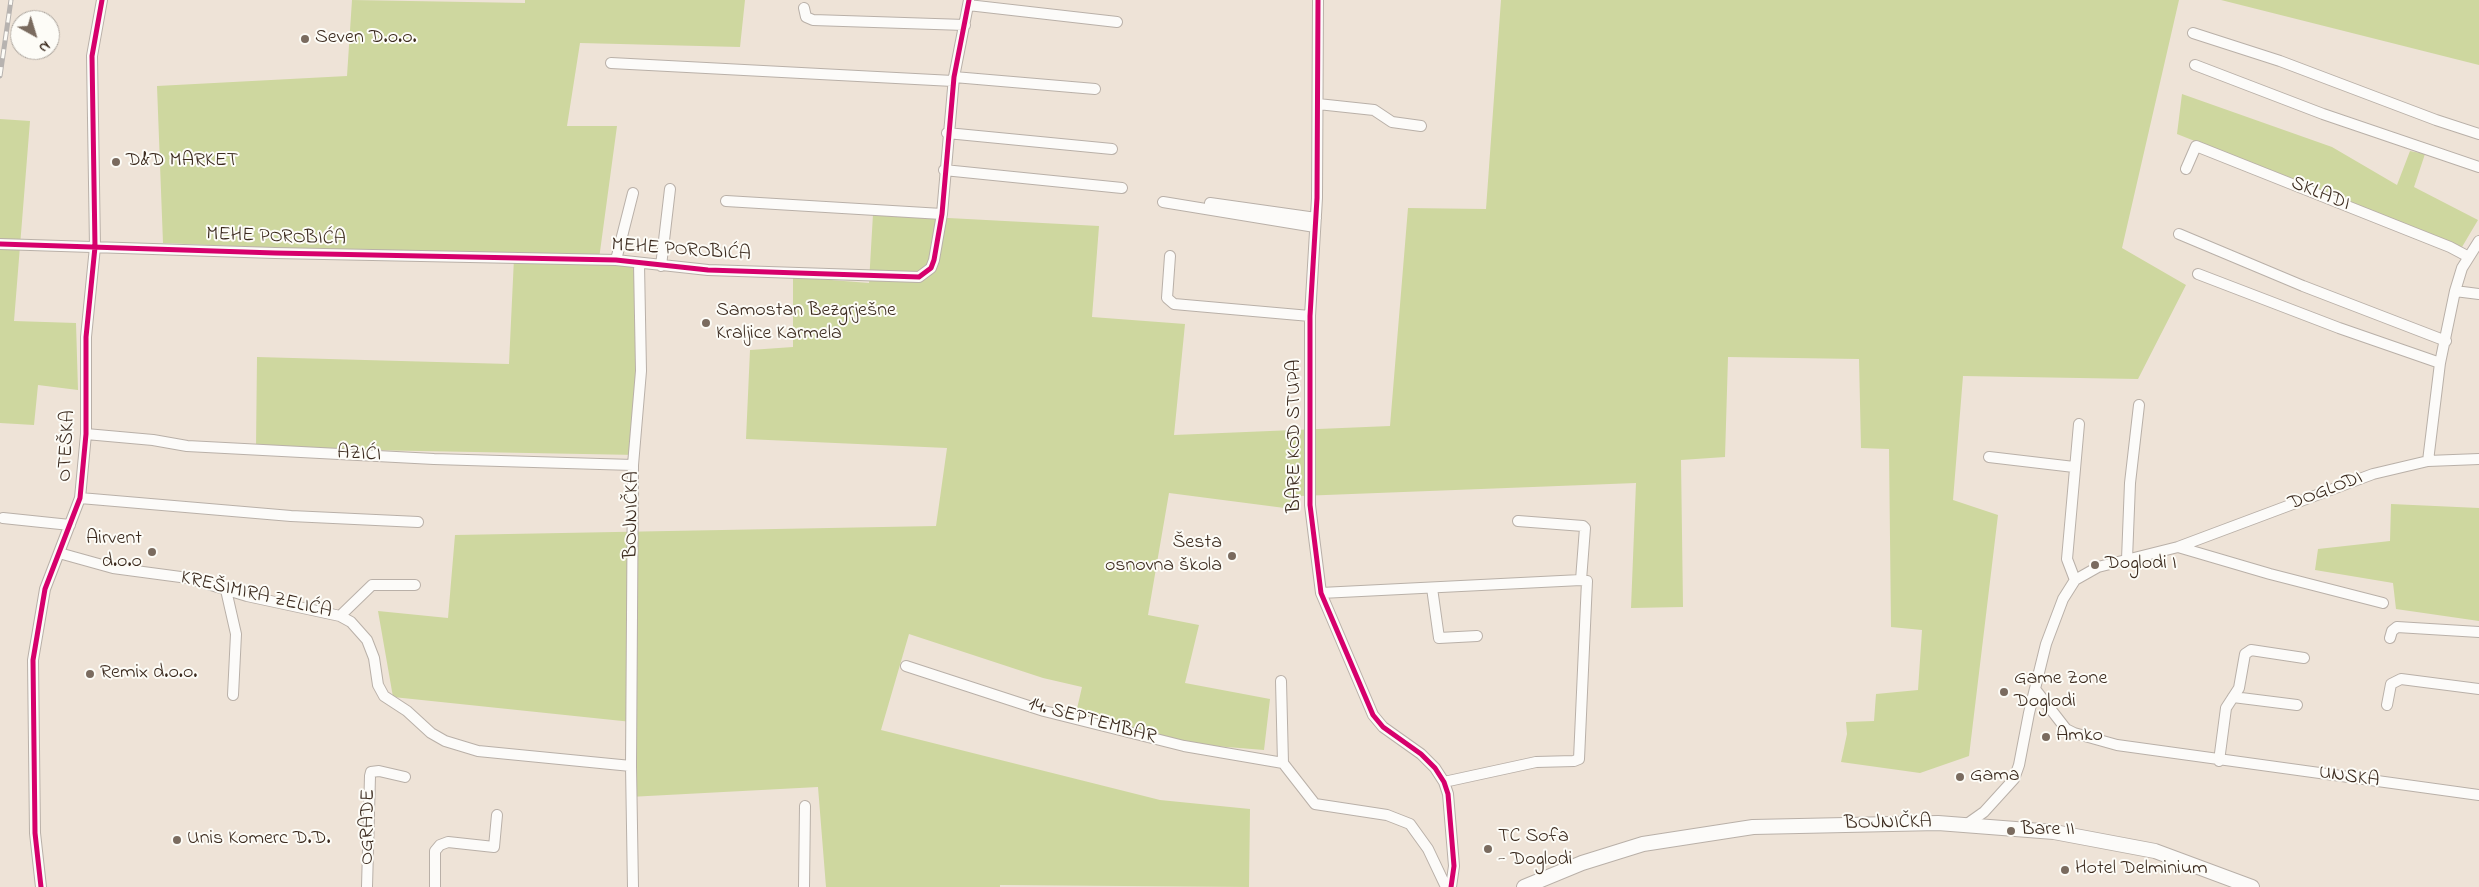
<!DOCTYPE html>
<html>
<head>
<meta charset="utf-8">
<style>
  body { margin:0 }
  #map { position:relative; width:2479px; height:887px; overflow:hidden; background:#eee3d7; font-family:"Indie Flower",sans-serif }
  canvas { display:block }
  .north { position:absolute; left:10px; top:10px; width:50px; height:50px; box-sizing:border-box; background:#fdfcf7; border:1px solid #afa8a0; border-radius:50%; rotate:141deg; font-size:14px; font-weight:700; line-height:20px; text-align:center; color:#3b2a1e }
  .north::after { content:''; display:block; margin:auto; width:18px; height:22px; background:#7a6b5f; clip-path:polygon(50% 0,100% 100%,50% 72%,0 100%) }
</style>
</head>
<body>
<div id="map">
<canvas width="2479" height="887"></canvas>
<div class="north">N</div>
</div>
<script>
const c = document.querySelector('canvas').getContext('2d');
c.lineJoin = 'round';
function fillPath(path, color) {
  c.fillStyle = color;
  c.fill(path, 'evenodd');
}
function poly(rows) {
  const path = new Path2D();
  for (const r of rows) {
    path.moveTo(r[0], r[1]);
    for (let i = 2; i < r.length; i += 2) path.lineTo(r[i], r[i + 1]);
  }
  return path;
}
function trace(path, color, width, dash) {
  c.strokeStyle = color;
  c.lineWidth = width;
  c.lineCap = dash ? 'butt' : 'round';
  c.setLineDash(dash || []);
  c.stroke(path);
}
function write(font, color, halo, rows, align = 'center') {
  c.font = font + ' "Indie Flower",sans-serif';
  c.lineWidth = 4;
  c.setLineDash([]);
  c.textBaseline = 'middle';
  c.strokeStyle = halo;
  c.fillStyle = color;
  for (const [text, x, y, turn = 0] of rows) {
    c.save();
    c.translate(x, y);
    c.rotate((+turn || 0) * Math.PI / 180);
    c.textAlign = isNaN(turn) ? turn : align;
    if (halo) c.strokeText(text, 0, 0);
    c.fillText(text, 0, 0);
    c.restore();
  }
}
fillPath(poly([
  [352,0,525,3,525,0,745,0,740,47,580,43,567,126,617,126,599,259,641,264,638,455,256,448,257,357,509,364,514,258,163,243,157,86,347,76],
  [1501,0,2179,0,2122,248,2186,285,2138,379,1963,376,1953,500,1998,515,1969,756,1920,773,1841,762,1847,734,1846,722,1874,721,1876,694,1918,690,1922,630,1891,627,1889,449,1861,448,1859,359,1728,357,1725,457,1681,460,1683,607,1631,608,1636,483,1300,496,1300,510,1169,493,1148,615,1199,625,1185,683,1270,699,1264,750,1190,744,1076,713,1082,687,1043,678,909,634,881,730,1160,800,1250,809,1249,887,1000,885,1000,887,826,887,818,787,629,797,632,722,393,697,378,611,448,618,455,535,936,526,947,448,746,439,750,350,793,347,793,277,869,283,873,214,1099,226,1092,317,1185,324,1174,435,1390,426,1408,208,1486,209],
  [2221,0,2479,0,2479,65],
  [2182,94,2332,147,2397,185,2410,151,2425,154,2414,187,2478,220,2462,247,2177,134],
  [0,119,30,121,14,321,76,323,78,390,38,385,34,425,0,423],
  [2391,504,2479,508,2479,621,2396,609,2393,583,2315,570,2318,549,2390,541]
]), '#ced79f');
const minor = poly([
  [1318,0,1317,198,1310,316,1310,505,1321,593,1373,715,1383,727,1421,754,1435,768,1444,782,1448,794,1454,866,1451,887],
  [968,5,1117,22],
  [804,8,806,17,813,20,965,25],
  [2193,33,2280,61,2436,120,2479,134],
  [611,63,953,81],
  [2195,65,2323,114,2479,167],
  [954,77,1095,89],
  [1318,104,1374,110,1392,122,1421,126],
  [947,133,1112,149],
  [2186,169,2196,146,2450,247,2467,256],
  [944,170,1122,188],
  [726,201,942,214],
  [1163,202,1315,227],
  [1210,203,1316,218],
  [2179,234,2303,286,2446,341],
  [0,244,275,253,616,260,708,270,919,277,931,268,934,260,942,214,954,77,969,0],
  [1170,256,1167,298,1174,304,1310,316],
  [616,260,633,193],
  [661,266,670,189],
  [2198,274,2339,328,2440,363],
  [2455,291,2479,294],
  [86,434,153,440,187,446,434,459,633,465],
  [1989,457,2074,467],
  [2428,461,2440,363,2455,291,2462,268,2479,241],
  [80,498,291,516,418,522],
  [3,518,70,525],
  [1518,521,1583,526,1585,528,1581,580],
  [2178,547,2270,574,2383,603],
  [59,553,113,568,188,578,247,596,340,616,351,622,367,640,374,658,378,685,384,696,407,711,431,733,445,741,478,751,631,766],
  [2127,559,2130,483,2139,405],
  [2075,580,2067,559,2079,424],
  [1432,588,1439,638,1477,636],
  [226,590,236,634,233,695],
  [1321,593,1581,580,1587,581,1579,759,1574,761,1536,762,1444,782],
  [340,616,372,585,415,585],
  [2390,638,2392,631,2397,627,2479,632],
  [906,666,1044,711,1184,746,1283,763,1315,804,1387,815,1410,824,1428,849,1446,887],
  [1281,681,1283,763],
  [2035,689,2066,729,2074,733,2117,745,2479,795],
  [2233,697,2297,705],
  [2387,705,2391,684,2401,679,2479,689],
  [2219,761,2226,708,2239,688,2245,654,2251,650,2304,658],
  [1967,824,1984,812,2014,779,2019,765,2029,713,2046,644,2063,599,2075,580,2098,567,2178,547,2373,474,2428,461,2479,459],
  [41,887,35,833,33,660,45,589,80,498,86,434,86,337,95,247,92,56,102,0],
  [367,887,370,776,371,772,379,771,405,777],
  [435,887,435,851,440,845,448,842,494,847,497,815],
  [633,887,631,766,633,465,641,371,639,264],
  [804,887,805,806]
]);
const major = poly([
  [1524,887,1582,863,1643,844,1753,827,1938,823,2054,832,2155,851,2252,887]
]);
trace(minor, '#b9b0a8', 12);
trace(major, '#b9b0a8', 16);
trace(minor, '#fcfbf9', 10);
trace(major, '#fcfbf9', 14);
const rail = poly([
  [0,76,11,0]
]);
trace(rail, '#b7b3b0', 5);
trace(rail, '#fdfcf7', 3, [9]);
trace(poly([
  [1318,0,1317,198,1310,316,1310,505,1321,593,1373,715,1383,727,1421,754,1435,768,1444,782,1448,794,1454,866,1451,887],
  [0,244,275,253,616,260,708,270,919,277,931,268,934,260,942,214,954,77,969,0],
  [41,887,35,833,33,660,45,589,80,498,86,434,86,337,95,247,92,56,102,0]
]), '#d6006c', 5);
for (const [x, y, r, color] of [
  [305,39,5,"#7a6b5f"],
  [116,162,5,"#7a6b5f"],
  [706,323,5,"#7a6b5f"],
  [152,552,5,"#7a6b5f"],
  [1232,556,5,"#7a6b5f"],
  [2095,565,5,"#7a6b5f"],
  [90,674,5,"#7a6b5f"],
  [2004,692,5,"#7a6b5f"],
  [2046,737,5,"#7a6b5f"],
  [1960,777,5,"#7a6b5f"],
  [2011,831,5,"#7a6b5f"],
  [177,840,5,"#7a6b5f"],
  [1488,849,5,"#7a6b5f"],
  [2065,870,5,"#7a6b5f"]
]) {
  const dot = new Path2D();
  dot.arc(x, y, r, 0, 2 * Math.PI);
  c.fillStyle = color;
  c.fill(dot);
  trace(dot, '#fdfcf7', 2);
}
write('20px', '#3b2a1e', '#fdfcf7', [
  ["Seven D.o.o.",315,39],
  ["D&D MARKET",126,162],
  ["Samostan Bezgrješne",716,312],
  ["Kraljice Karmela",716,335],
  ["Airvent",142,540,"right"],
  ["d.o.o",142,563,"right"],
  ["Šesta",1222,544,"right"],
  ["osnovna škola",1222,567,"right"],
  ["Doglodi I",2105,565],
  ["Remix d.o.o.",100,674],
  ["Game Zone",2014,680],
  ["Doglodi",2014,703],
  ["Amko",2056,737],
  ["Gama",1970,777],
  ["Bare II",2021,831],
  ["TC Sofa",1498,838],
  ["- Doglodi",1498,861],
  ["Unis Komerc D.D.",187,840],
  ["Hotel Delminium",2075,870]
], 'left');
write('20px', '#3b2a1e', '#fdfcf7', [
  ["SKLADI",2320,195,22],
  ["MEHE POROBIĆA",276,238,2],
  ["MEHE POROBIĆA",681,251,4],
  ["BARE KOD STUPA",1296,436,-90],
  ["OTEŠKA",68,446,-87],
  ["AZIĆI",359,455,3],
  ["DOGLODI",2326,492,-21],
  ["BOJNIČKA",633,515,-89],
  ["KREŠIMIRA ZELIĆA",256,596,13],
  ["14. SEPTEMBAR",1092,722,15],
  ["UNSKA",2349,778,8],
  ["BOJNIČKA",1888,824,-1],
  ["OGRADE",369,827,-89]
]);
</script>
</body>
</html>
